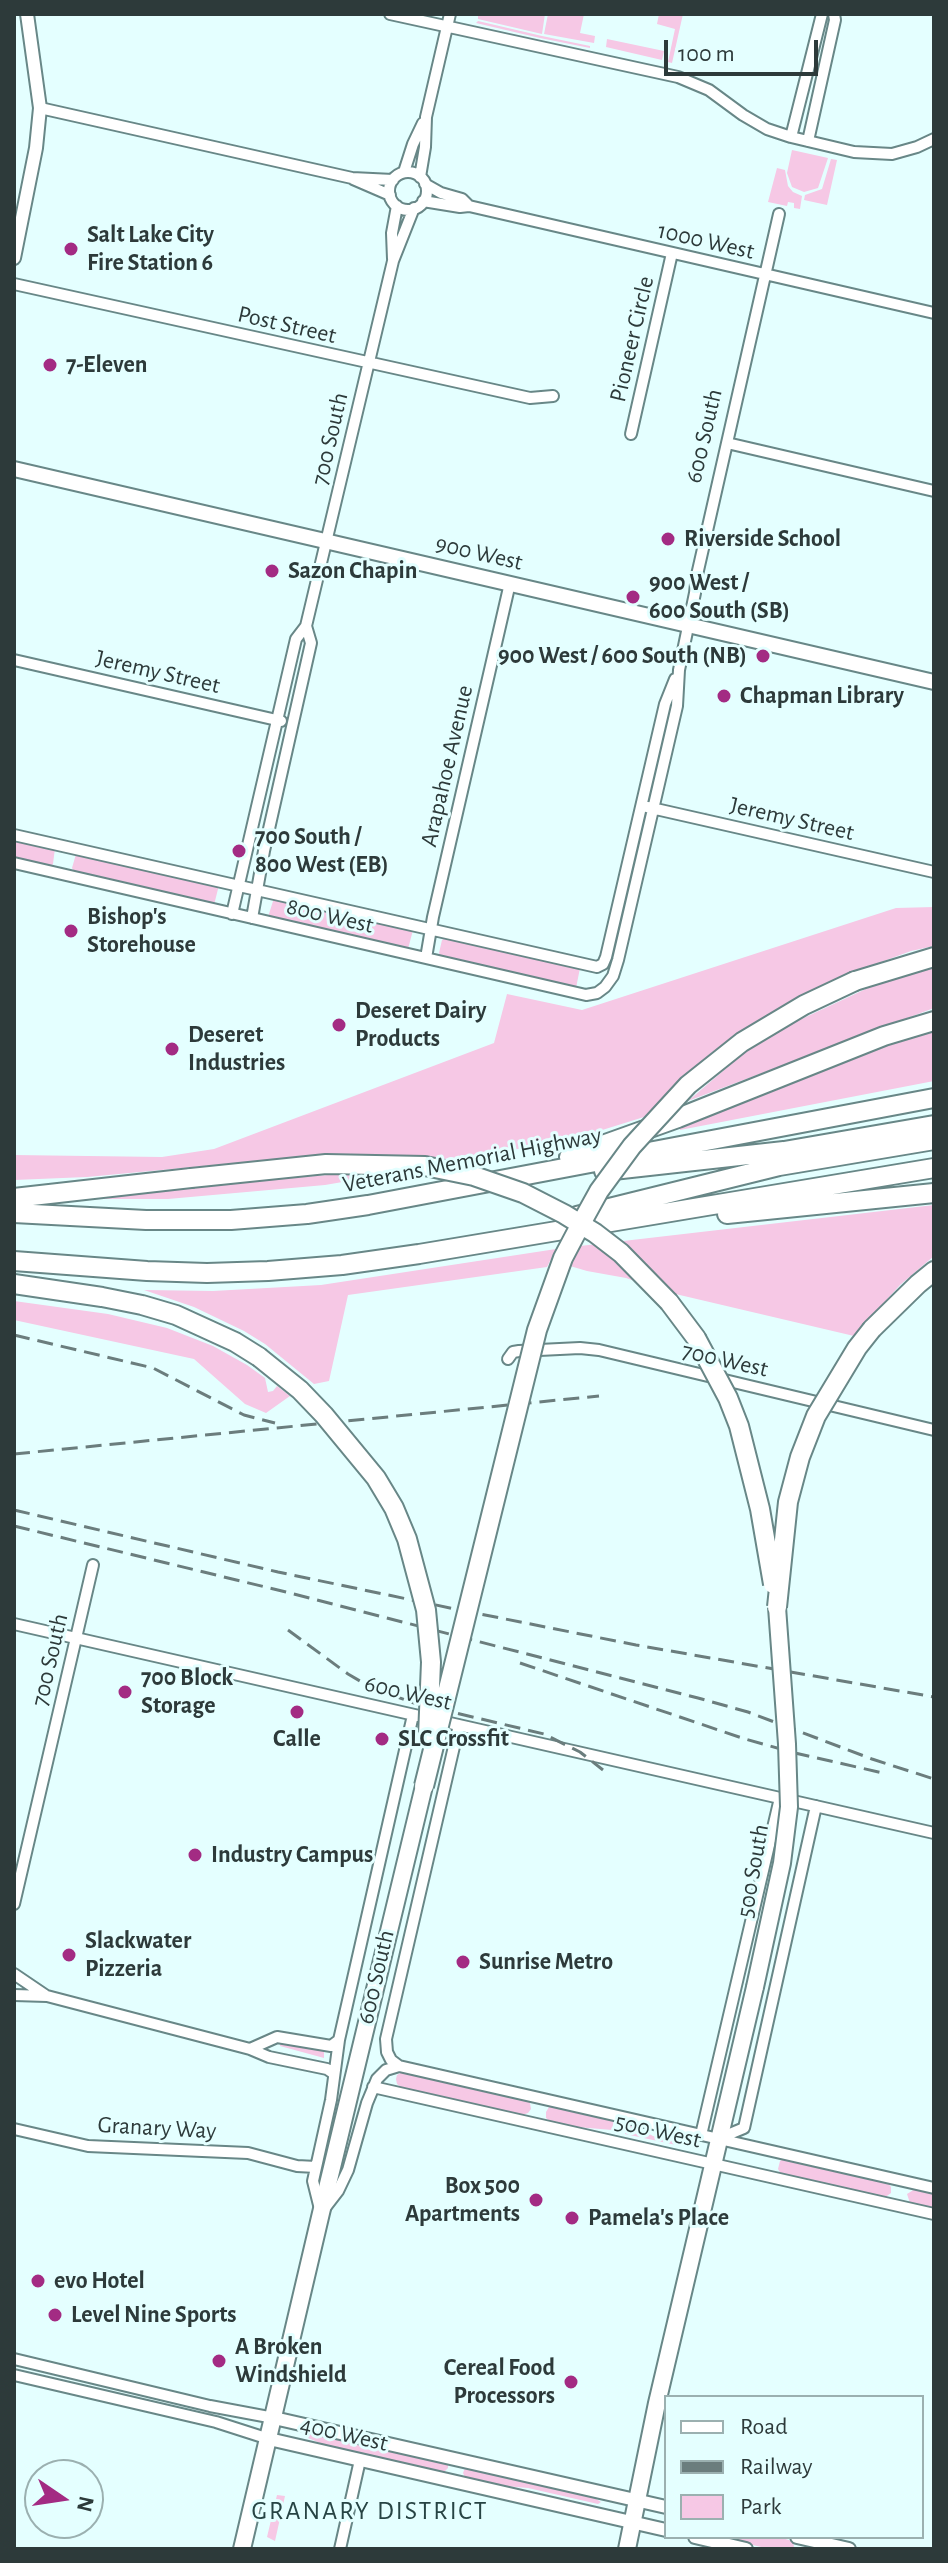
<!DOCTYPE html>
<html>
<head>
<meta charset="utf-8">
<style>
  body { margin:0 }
  #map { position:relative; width:948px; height:2563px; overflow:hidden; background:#e4ffff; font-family:"Alegreya Sans",sans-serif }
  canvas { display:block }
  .frame { position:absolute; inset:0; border:16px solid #2d3a3a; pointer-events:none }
  .legend { position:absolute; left:664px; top:2395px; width:260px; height:144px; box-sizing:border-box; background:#e4ffff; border:2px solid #9bb0b0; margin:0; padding:10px 14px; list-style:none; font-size:24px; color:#2d3a3a }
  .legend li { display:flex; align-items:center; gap:16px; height:40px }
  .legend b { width:40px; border:2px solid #9bb0b0 }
  .north { position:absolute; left:24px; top:2459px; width:80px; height:80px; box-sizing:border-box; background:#e4ffff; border:2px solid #9bb0b0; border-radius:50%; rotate:103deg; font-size:22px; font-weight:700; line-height:32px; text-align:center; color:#2d3a3a }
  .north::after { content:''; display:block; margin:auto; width:28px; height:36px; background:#a32b83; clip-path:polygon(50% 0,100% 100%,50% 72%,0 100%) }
  .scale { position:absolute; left:664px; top:40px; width:154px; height:36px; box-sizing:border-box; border:4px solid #2d3a3a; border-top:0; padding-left:10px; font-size:24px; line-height:28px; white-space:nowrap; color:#2d3a3a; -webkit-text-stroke:6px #e4ffff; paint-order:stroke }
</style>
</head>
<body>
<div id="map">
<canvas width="948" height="2563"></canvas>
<div class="frame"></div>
<ul class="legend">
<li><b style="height:10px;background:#fff"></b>Road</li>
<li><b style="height:10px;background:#6b7d7d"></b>Railway</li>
<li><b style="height:22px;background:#f6c8e5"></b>Park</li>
</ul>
<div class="north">N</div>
<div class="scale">100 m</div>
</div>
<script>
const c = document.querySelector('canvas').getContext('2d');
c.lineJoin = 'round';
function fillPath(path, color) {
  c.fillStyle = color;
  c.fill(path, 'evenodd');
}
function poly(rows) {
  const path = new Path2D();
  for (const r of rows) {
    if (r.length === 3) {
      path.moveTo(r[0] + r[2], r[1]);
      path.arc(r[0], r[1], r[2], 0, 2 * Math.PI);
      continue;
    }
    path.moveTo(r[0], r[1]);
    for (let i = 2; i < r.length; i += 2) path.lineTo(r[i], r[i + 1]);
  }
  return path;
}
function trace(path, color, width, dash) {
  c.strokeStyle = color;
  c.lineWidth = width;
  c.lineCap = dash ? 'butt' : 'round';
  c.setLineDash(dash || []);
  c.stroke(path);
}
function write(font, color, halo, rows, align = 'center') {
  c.font = font + ' "Alegreya Sans",sans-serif';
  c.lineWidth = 6;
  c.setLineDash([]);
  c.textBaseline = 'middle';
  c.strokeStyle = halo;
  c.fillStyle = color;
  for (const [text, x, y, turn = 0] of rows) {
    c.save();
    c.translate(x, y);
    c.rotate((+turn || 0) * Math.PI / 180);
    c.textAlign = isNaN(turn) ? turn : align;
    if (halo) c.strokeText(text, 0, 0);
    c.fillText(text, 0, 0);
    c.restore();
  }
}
fillPath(poly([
  [478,14,545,14,542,34,478,19],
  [548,14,584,14,580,33,595,36,594,43,544,34],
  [659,14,683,14,672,63,668,62,675,29,657,24],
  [478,21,542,36,590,46,590,48,540,38,476,23],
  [607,39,664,51,662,60,606,47],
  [792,150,828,158,818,188,804,192,792,187,787,173],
  [831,159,837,160,827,205,804,200,805,195,822,189],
  [777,168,785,170,788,186,793,192,802,196,800,209,794,208,794,203,788,202,787,206,768,202],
  [14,838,55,848,53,864,50,867,14,859],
  [76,854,219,885,214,905,75,873,72,868],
  [274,898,413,930,408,949,268,917],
  [934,907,934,946,911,951,843,976,781,1007,712,1052,644,1117,583,1136,447,1163,400,1156,332,1154,87,1177,14,1180,14,1155,162,1157,214,1149,494,1043,507,994,582,1010,896,908],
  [446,937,580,968,576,988,441,957,439,953,442,940],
  [934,967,934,1008,688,1101,744,1053,793,1023,870,987],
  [934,1028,934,1081,680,1130,679,1123],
  [353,1173,389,1174,325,1185,168,1199,103,1199,101,1193],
  [934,1205,934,1256,900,1285,854,1336,667,1292,626,1278,587,1271,570,1266,580,1246],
  [556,1249,547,1267,348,1295,329,1381,314,1384,265,1344,244,1331,194,1307,144,1290,213,1291,321,1285],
  [14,1301,108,1314,167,1328,213,1346,247,1365,265,1378,268,1392,273,1391,277,1386,290,1396,266,1413,245,1404,194,1359,14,1320],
  [281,2042,324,2051,324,2058,280,2046],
  [404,2071,525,2099,530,2103,531,2109,528,2113,522,2115,402,2088,397,2084,396,2079,397,2075],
  [554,2106,614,2119,612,2130,577,2127,551,2122,546,2118,546,2112,549,2107],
  [626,2122,653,2136,683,2144,681,2146,625,2134],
  [785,2158,887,2182,891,2187,891,2193,884,2198,781,2174,778,2169,780,2161],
  [915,2189,934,2193,934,2210,910,2203,907,2194],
  [310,2434,367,2447,412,2453,448,2462,448,2468,442,2474,337,2450,308,2438],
  [465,2468,590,2495,601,2502,598,2504,528,2488,494,2485,466,2479,463,2473],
  [277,2495,285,2496,275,2541,267,2537],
  [718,2537,779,2537,792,2541,794,2546,793,2549,770,2549]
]), '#f6c8e5');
const minor = poly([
  [390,14,678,77,709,90,743,115,767,129,791,137,854,152,892,154,917,147,934,139],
  [40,108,352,178,393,180],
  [791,137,822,14],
  [808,141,835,20,834,14],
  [404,172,413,144,423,123],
  [408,191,19],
  [420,177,425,147,426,117,450,14],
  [353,179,390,195],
  [425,184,441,193,462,199,469,206],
  [423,201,460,207,469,206,934,313],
  [393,259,392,233,397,206],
  [14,284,530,398,553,396],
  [631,434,672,253],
  [727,443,934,491],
  [14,660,281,721],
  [647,807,934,872],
  [14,835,597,967,603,964,606,957,665,704,675,679],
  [14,863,586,995,597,993,605,987,613,976,618,960,677,706,679,670,695,593,697,575,779,214],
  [232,914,296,639,306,626,393,261,414,208],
  [252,918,264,851,311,643,306,626],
  [426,958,433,917,510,583],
  [508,1359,513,1352,519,1351,580,1348,599,1350,934,1430],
  [14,1624,934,1833],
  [459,1725,386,2039,387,2052,391,2060,399,2066,934,2188],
  [14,1904,93,1565],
  [14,1974,45,1995],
  [14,1995,47,1996,250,2049,269,2057,327,2069,333,2073],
  [250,2049,277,2037,331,2046,339,2040],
  [399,2066,386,2070,377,2079,367,2103,348,2170,338,2191,321,2213,313,2181,331,2100,339,2040,413,1715],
  [373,2087,934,2214],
  [14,2129,88,2146,248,2153,297,2166,316,2167],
  [701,2135,780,1798],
  [720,2138,744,2128,816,1806],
  [14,2359,210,2406,274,2418],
  [14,2375,216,2422,269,2439],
  [340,2549,360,2460]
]);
const tertiary = poly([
  [14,258,36,148,40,108,27,14],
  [274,2418,666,2507],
  [269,2439,666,2530],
  [695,2537,746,2549],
  [797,2537,849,2549]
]);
const secondary = poly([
  [14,469,934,682]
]);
const primary = poly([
  [242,2549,321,2213,424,1786],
  [627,2549,657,2403,755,1987]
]);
const motorway = poly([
  [855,981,934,957],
  [569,1157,678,1118,884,1036,934,1021],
  [604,1171,784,1151,934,1125],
  [14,1198,191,1178],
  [14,1213,146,1220,231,1220,307,1214,368,1205,934,1098],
  [727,1214,934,1193],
  [577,1216,779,1166,934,1140],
  [14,1261,147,1271,207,1273,268,1271,342,1265,419,1254,934,1168],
  [14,1284,102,1297,142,1305,176,1315,235,1342,259,1357],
  [669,1302,696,1338],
  [872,1329,918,1284,934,1271]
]);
trace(minor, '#688787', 14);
trace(tertiary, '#688787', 16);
trace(secondary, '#688787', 18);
trace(primary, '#688787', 20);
trace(motorway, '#688787', 22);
trace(minor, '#fff', 10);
trace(tertiary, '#fff', 12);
trace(secondary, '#fff', 14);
trace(primary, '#fff', 16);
trace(motorway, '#fff', 18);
trace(poly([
  [14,1335,153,1368,244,1415,275,1423],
  [14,1454,599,1396],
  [14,1510,278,1572,455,1609,636,1645,934,1697],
  [14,1526,286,1592,698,1698,748,1712,872,1759,934,1779],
  [288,1630,348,1674,372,1688,414,1703,544,1734,580,1752,603,1770],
  [520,1663,745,1739,795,1753,883,1773]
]), '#6b7d7d', 3, [16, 8]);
const primaryBridge = poly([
  [755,1987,782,1863,789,1807,787,1744,777,1607]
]);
const motorwayBridge = poly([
  [191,1178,326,1164,425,1166,474,1176,523,1193,564,1214,595,1233,621,1253,669,1302],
  [696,1338,728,1398,739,1426,760,1509,773,1584],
  [259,1357,300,1390,324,1415,376,1478,394,1508,407,1539,426,1610,431,1662,428,1736],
  [777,1607,788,1502,800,1457,816,1416,857,1348,872,1329],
  [424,1786,537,1330,563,1258,583,1220,599,1191,632,1146,688,1085,742,1042,804,1005,855,981]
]);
trace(primaryBridge, '#688787', 20, []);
trace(motorwayBridge, '#688787', 22, []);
trace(primaryBridge, '#fff', 16);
trace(motorwayBridge, '#fff', 18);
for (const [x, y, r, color] of [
  [71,249,8,"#a32b83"],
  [50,365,8,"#a32b83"],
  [668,539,8,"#a32b83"],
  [272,571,8,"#a32b83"],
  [633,597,8,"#a32b83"],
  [763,656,8,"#a32b83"],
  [724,696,8,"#a32b83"],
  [239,851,8,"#a32b83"],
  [71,931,8,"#a32b83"],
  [339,1025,8,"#a32b83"],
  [172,1049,8,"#a32b83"],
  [125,1692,8,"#a32b83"],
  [297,1712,8,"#a32b83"],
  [382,1739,8,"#a32b83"],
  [195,1855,8,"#a32b83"],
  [69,1955,8,"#a32b83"],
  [463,1962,8,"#a32b83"],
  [536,2200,8,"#a32b83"],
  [572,2218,8,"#a32b83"],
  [38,2281,8,"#a32b83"],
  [55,2315,8,"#a32b83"],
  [219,2361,8,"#a32b83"],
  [571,2382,8,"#a32b83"]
]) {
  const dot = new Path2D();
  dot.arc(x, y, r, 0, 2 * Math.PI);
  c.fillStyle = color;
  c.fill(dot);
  trace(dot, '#e4ffff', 3);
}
write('bold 24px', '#2d3a3a', '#e4ffff', [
  ["Salt Lake City",87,235],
  ["Fire Station 6",87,263],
  ["7-Eleven",66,365],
  ["Riverside School",684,539],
  ["Sazon Chapin",288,571],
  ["900 West /",649,583],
  ["600 South (SB)",649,611],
  ["900 West / 600 South (NB)",747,656,"right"],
  ["Chapman Library",740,696],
  ["700 South /",255,837],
  ["800 West (EB)",255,865],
  ["Bishop's",87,917],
  ["Storehouse",87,945],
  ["Deseret Dairy",355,1011],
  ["Products",355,1039],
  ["Deseret",188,1035],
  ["Industries",188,1063],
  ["700 Block",141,1678],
  ["Storage",141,1706],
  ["Calle",297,1739,"center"],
  ["SLC Crossfit",398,1739],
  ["Industry Campus",211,1855],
  ["Slackwater",85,1941],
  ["Pizzeria",85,1969],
  ["Sunrise Metro",479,1962],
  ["Box 500",520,2186,"right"],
  ["Apartments",520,2214,"right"],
  ["Pamela's Place",588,2218],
  ["evo Hotel",54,2281],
  ["Level Nine Sports",71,2315],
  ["A Broken",235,2347],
  ["Windshield",235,2375],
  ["Cereal Food",555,2368,"right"],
  ["Processors",555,2396,"right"]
], 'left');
write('24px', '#2d3a3a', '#e4ffff', [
  ["1000 West",706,241,13],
  ["Post Street",287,325,13],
  ["Pioneer Circle",632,339,-77],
  ["600 South",704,436,-77],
  ["700 South",330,439,-77],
  ["900 West",479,553,13],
  ["Jeremy Street",158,672,13],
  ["Arapahoe Avenue",447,766,-77],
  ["Jeremy Street",792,819,13],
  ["800 West",330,916,13],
  ["Veterans Memorial Highway",472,1160,-11],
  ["700 West",725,1360,13],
  ["700 South",50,1660,-77],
  ["600 West",408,1693,13],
  ["500 South",753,1871,-80],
  ["600 South",376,1977,-77],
  ["Granary Way",157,2128,3],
  ["500 West",658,2131,13],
  ["400 West",344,2434,13]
]);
c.letterSpacing = '2px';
write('26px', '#274444', '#e4ffff', [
  ["GRANARY DISTRICT",370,2511]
]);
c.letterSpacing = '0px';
</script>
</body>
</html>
